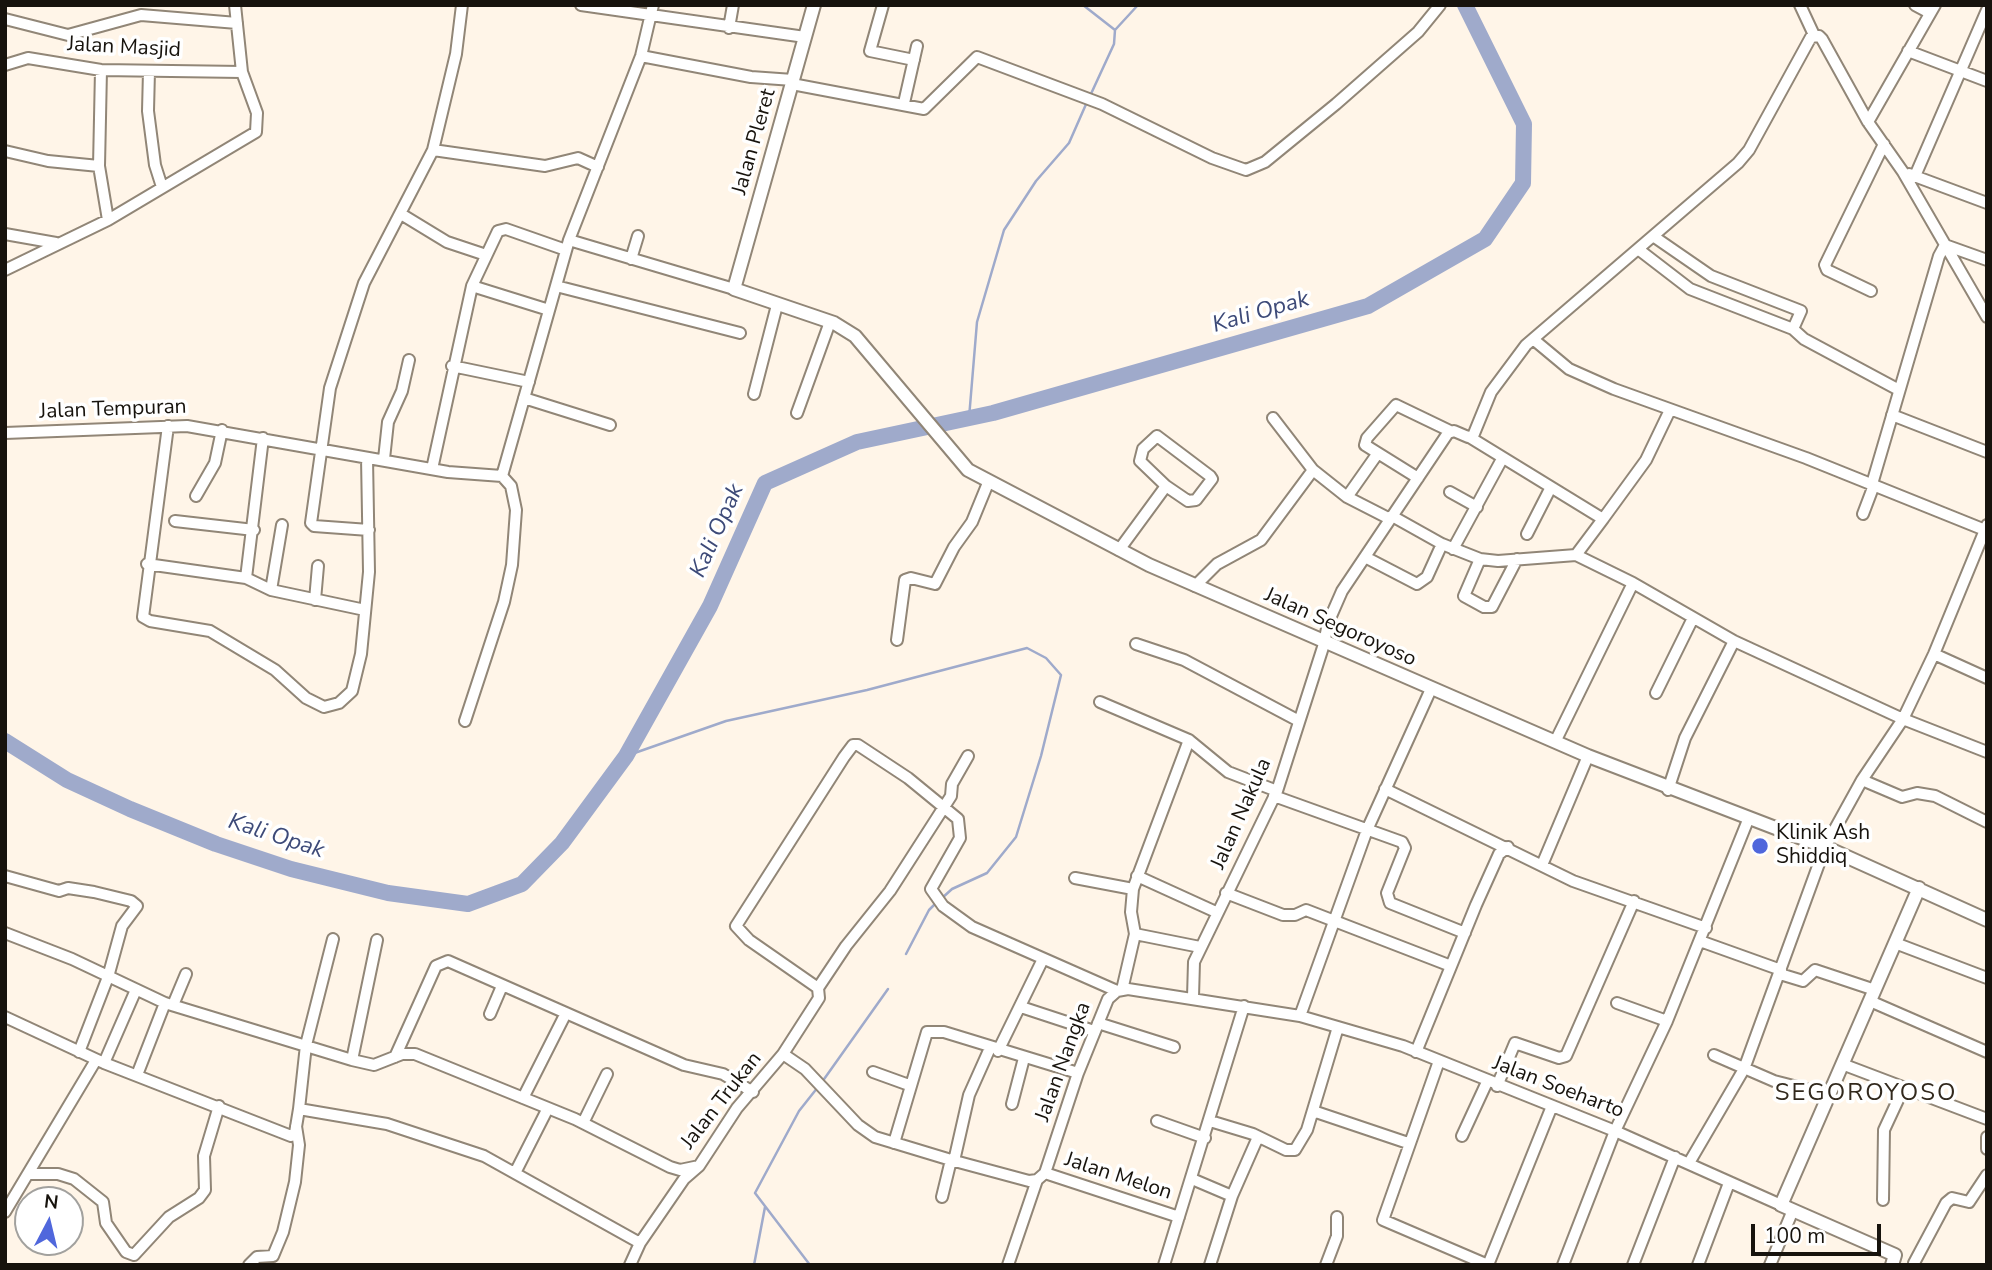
<!DOCTYPE html>
<html>
<head>
<meta charset="utf-8">
<style>
  body { margin:0 }
  #map { position:relative; width:1992px; height:1270px; overflow:hidden; background:#fff5e8; font-family:"Nunito Sans",sans-serif }
  canvas { display:block }
  .frame { position:absolute; inset:0; border:7px solid #17130d; pointer-events:none }
  .north { position:absolute; left:14px; top:1186px; width:70px; height:70px; box-sizing:border-box; background:#fff; border:2px solid #a2a19e; border-radius:50%; rotate:7deg; font-size:19px; font-weight:700; line-height:28px; text-align:center; color:#17130d }
  .north::after { content:''; display:block; margin:auto; width:24px; height:32px; background:#5067dc; clip-path:polygon(50% 0,100% 100%,50% 72%,0 100%) }
  .scale { position:absolute; left:1751px; top:1224px; width:130px; height:32px; box-sizing:border-box; border:4px solid #17130d; border-top:0; padding-left:9px; font-size:21px; line-height:24px; white-space:nowrap; color:#17130d; -webkit-text-stroke:5px #fff; paint-order:stroke }
</style>
</head>
<body>
<div id="map">
<canvas width="1992" height="1270"></canvas>
<div class="frame"></div>
<div class="north">N</div>
<div class="scale">100 m</div>
</div>
<script>
const c = document.querySelector('canvas').getContext('2d');
c.lineJoin = 'round';
function poly(rows) {
  const path = new Path2D();
  for (const r of rows) {
    path.moveTo(r[0], r[1]);
    for (let i = 2; i < r.length; i += 2) path.lineTo(r[i], r[i + 1]);
  }
  return path;
}
function trace(path, color, width, dash) {
  c.strokeStyle = color;
  c.lineWidth = width;
  c.lineCap = dash ? 'butt' : 'round';
  c.setLineDash(dash || []);
  c.stroke(path);
}
function write(font, color, halo, rows, align = 'center') {
  c.font = font + ' "Nunito Sans",sans-serif';
  c.lineWidth = 7;
  c.setLineDash([]);
  c.textBaseline = 'middle';
  c.strokeStyle = halo;
  c.fillStyle = color;
  for (const [text, x, y, turn = 0] of rows) {
    c.save();
    c.translate(x, y);
    c.rotate((+turn || 0) * Math.PI / 180);
    c.textAlign = isNaN(turn) ? turn : align;
    if (halo) c.strokeText(text, 0, 0);
    c.fillText(text, 0, 0);
    c.restore();
  }
}
trace(poly([
  [1083,5,1115,30],
  [1090,96,1114,44,1115,30,1138,5],
  [969,418,977,322,1004,230,1036,181,1069,143,1087,102],
  [626,756,726,721,867,690,1027,648,1046,658,1061,675,1041,756,1016,837,987,873,952,889,941,899],
  [906,954,929,910,936,903],
  [822,1082,888,989],
  [754,1265,765,1207],
  [810,1265,755,1193,799,1111,818,1087]
]), '#9faacb', 2.5);
trace(poly([
  [5,741,67,780,130,809,216,844,291,869,388,893,468,904,522,884,562,843,626,756,710,606,765,483,857,442,993,413,1368,306,1485,239,1523,183,1524,124,1465,5]
]), '#9faacb', 16);
const minor = poly([
  [462,5,456,54,433,150,545,166,578,158,598,167],
  [581,5,805,37],
  [883,5,870,51,914,60],
  [1800,5,1814,35],
  [1915,5,1930,13],
  [5,19,68,35,141,15,237,23],
  [729,28,733,5],
  [1908,51,1987,81],
  [641,56,751,77,793,80],
  [5,65,28,58,101,70,242,72],
  [101,70,99,166,108,220],
  [149,71,148,111,155,165,162,187],
  [792,84,924,109,977,57,1102,104,1212,158,1246,170,1265,162,1336,104,1418,32,1440,5],
  [904,103,917,46],
  [1868,122,1935,5],
  [5,151,48,161,99,166],
  [1909,174,1987,203],
  [1915,176,1987,10],
  [401,214,447,242,486,255],
  [5,234,56,243],
  [1653,236,1711,276,1801,311,1793,329],
  [569,240,734,289],
  [1638,249,1690,289,1793,329,1804,339,1899,390],
  [631,259,638,236],
  [5,270,108,220,256,132,257,113,242,72,235,5],
  [472,286,549,310],
  [556,286,740,333],
  [1871,291,1827,270,1825,265,1884,144],
  [1533,339,1569,369,1614,389,1806,458,1985,530,1987,525],
  [452,366,529,382],
  [754,394,777,305],
  [524,398,610,425],
  [797,413,830,322],
  [1892,415,1987,452],
  [1273,418,1313,470,1347,497,1390,519],
  [168,426,143,617,150,621,210,631,275,670,306,698,324,707,339,703,352,691,361,654,369,572,367,458],
  [5,433,187,426,448,472,502,476,569,240,641,56,653,5],
  [1157,436,1210,476,1212,479,1196,500,1188,501,1166,486,1140,461,1143,449,1157,436],
  [1471,438,1603,519,1576,555],
  [384,459,388,422,402,391,409,360],
  [432,469,472,286,498,231,506,229,566,250],
  [1418,478,1365,445,1367,438,1396,405,1450,431],
  [1872,484,1939,256,1945,245,1987,260],
  [1450,492,1477,507],
  [196,496,215,463,222,430],
  [1347,497,1378,453],
  [1863,514,1874,485],
  [1392,516,1442,544,1480,559,1498,561,1576,555,1633,583,1734,641,1903,719,1987,752],
  [1603,519,1646,460,1670,410],
  [175,521,254,530],
  [369,530,314,526,311,523,330,388,364,283,433,150],
  [1527,534,1550,489],
  [1453,549,1502,459],
  [1119,550,1166,486],
  [1365,557,1417,584,1427,577,1442,544],
  [1480,559,1464,596,1484,607,1492,607,1517,559],
  [147,564,246,578,271,590,365,610],
  [246,578,263,438],
  [1195,586,1217,564,1261,540,1313,470],
  [271,590,282,525],
  [315,600,318,566],
  [897,640,905,580,911,578,935,584,954,547,972,522,988,483],
  [1136,644,1184,660,1299,721],
  [1934,654,1987,678],
  [1656,693,1693,618],
  [1100,702,1189,740,1228,772,1277,791],
  [465,721,504,602,512,565,516,510,511,486,502,476],
  [1555,742,1633,583],
  [1862,780,1902,797,1917,793,1935,796,1987,822],
  [1385,789,1573,881,1706,928],
  [1668,790,1685,738,1734,641],
  [1274,796,1402,842,1405,848,1387,893,1390,903,1465,933],
  [1542,865,1588,756],
  [5,876,59,891,68,888,94,892,131,901,137,906,122,926,108,977,79,1052],
  [1137,876,1216,912],
  [1075,878,1133,889],
  [1226,893,1283,915,1295,915,1306,910,1451,966],
  [5,933,72,959,165,1003,352,1060,374,1065,402,1054,415,1054,575,1119,670,1167,680,1170,699,1166],
  [1135,934,1200,947],
  [1700,941,1781,970],
  [1895,943,1987,978],
  [1780,974,1803,981,1815,970,1875,990],
  [818,988,749,940,736,926,844,757,853,745,858,745,908,778,958,819,960,838,931,889,943,906,972,927,1117,991],
  [1122,990,1135,934,1131,912,1133,889,1189,740],
  [1193,997,1194,962,1277,791,1324,644,1328,623,1342,591,1448,433,1454,431,1468,437,1473,436,1491,392,1526,345,1738,163,1749,150,1811,37,1819,36,1822,39,1868,122,1903,172,1987,317],
  [1870,1001,1987,1052],
  [1617,1003,1667,1021],
  [173,1005,186,974],
  [1021,1007,1094,1031],
  [490,1014,502,986],
  [1300,1016,1367,830,1431,689],
  [5,1017,104,1063,291,1136,295,1133,299,1109,306,1045,333,939],
  [1098,1023,1174,1047],
  [998,1051,1042,961],
  [1416,1052,1476,905,1499,854,1508,847],
  [783,1054,819,998,818,988,846,946,890,891,951,796,952,784,968,756],
  [1714,1055,1774,1081,1829,1095],
  [395,1057,436,966,448,961,684,1065,723,1074,753,1092],
  [352,1060,377,940],
  [1439,1061,1383,1220,1488,1265],
  [104,1063,135,992],
  [1842,1064,1987,1119],
  [873,1072,909,1085],
  [137,1075,165,1003],
  [1497,1086,1515,1043,1559,1058,1566,1056,1634,901],
  [523,1098,566,1013],
  [1012,1104,1024,1058],
  [299,1109,387,1124,484,1156,640,1243],
  [1313,1111,1408,1143],
  [1157,1121,1205,1138],
  [1210,1121,1253,1134,1286,1150,1295,1150,1307,1130,1338,1027],
  [583,1123,607,1074],
  [1462,1136,1487,1082],
  [1987,1137,1987,1149],
  [894,1143,927,1032,944,1032,1078,1073],
  [954,1161,969,1095,990,1048],
  [1689,1163,1744,1069,1825,847,1862,780,1903,719,1934,654,1985,530],
  [516,1171,548,1108],
  [1045,1173,1179,1217],
  [30,1174,58,1174,74,1179,103,1202,106,1223,126,1252,134,1255,169,1217,199,1198,205,1190,204,1156,219,1106],
  [1192,1179,1232,1196],
  [1037,1180,1045,1173,1078,1073,1108,999,1117,991,1128,989,1300,1016,1403,1046,1615,1131,1781,1205],
  [942,1197,951,1160],
  [1883,1200,1884,1130,1904,1087],
  [5,1212,96,1060],
  [1914,1263,1946,1203,1952,1198,1969,1202,1987,1175],
  [249,1265,257,1257,273,1256,283,1232,295,1182,299,1145,296,1126],
  [630,1265,640,1243,684,1179,699,1166,737,1108,783,1054,805,1069,858,1125,875,1137,951,1160,1029,1181,1037,1180],
  [1008,1265,1037,1180],
  [1164,1265,1244,1006],
  [1210,1265,1232,1196,1258,1137],
  [1326,1265,1337,1236,1337,1217],
  [1488,1265,1552,1106],
  [1563,1265,1615,1131,1667,1021,1748,820],
  [1633,1265,1675,1157],
  [1698,1265,1729,1183],
  [1770,1265,1793,1210]
]);
const major = poly([
  [814,5,734,289,834,323,855,336,968,470,1149,565,1588,756,1825,847,1987,920],
  [1892,1265,1895,1255,1781,1205,1919,888]
]);
trace(minor, '#918677', 14);
trace(major, '#918677', 16);
trace(minor, '#fff', 10);
trace(major, '#fff', 12);
for (const [x, y, r, color] of [
  [1760,846,9,"#5067dc"]
]) {
  const dot = new Path2D();
  dot.arc(x, y, r, 0, 2 * Math.PI);
  c.fillStyle = color;
  c.fill(dot);
  trace(dot, '#fff', 2.5);
}
write('21px', '#17130d', '#fff', [
  ["Jalan Masjid",124,48,3],
  ["Jalan Pleret",755,142,-74],
  ["Jalan Tempuran",113,410,-2],
  ["Jalan Segoroyoso",1340,628,24],
  ["Jalan Nakula",1242,814,-66],
  ["Jalan Nangka",1064,1062,-70],
  ["Jalan Soeharto",1558,1088,21],
  ["Jalan Trukan",722,1101,-52],
  ["Jalan Melon",1118,1177,18]
]);
write('21px', '#17130d', '#fff', [
  ["Klinik Ash",1776,834],
  ["Shiddiq",1776,858]
], 'left');
write('italic 23px', '#3d4a78', '#fff', [
  ["Kali Opak",1261,313,-16],
  ["Kali Opak",718,531,-66],
  ["Kali Opak",276,837,18]
]);
c.letterSpacing = '2px';
write('24px', '#32291d', '#fff', [
  ["SEGOROYOSO",1866,1094]
]);
c.letterSpacing = '0px';
</script>
</body>
</html>
